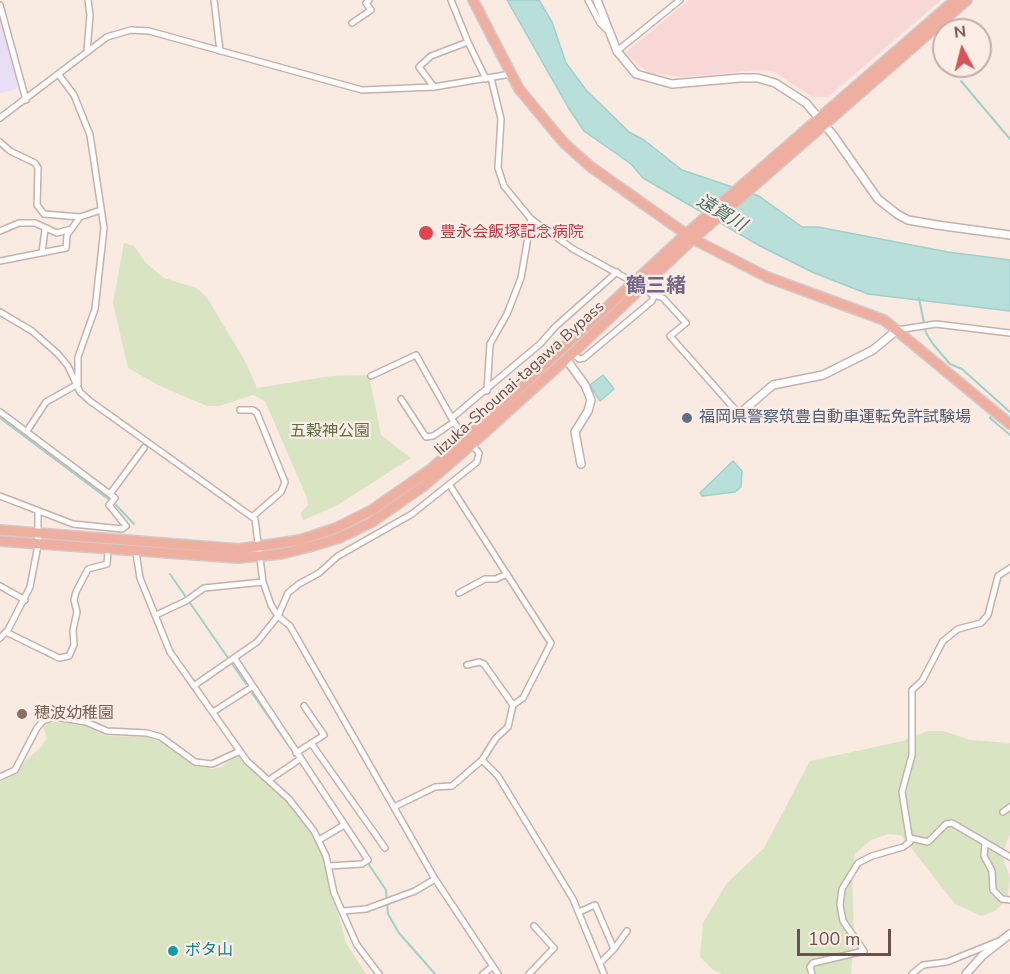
<!DOCTYPE html>
<html>
<head>
<meta charset="utf-8">
<style>
  body { margin:0 }
  #map { position:relative; width:1010px; height:974px; overflow:hidden; background:#f9eae2; font-family:"Nunito Sans",sans-serif }
  canvas { display:block }
  .north { position:absolute; left:932px; top:18px; width:60px; height:60px; box-sizing:border-box; background:#fceee7; border:2px solid #c3aea9; border-radius:50%; rotate:353deg; font-size:16px; font-weight:700; line-height:24px; text-align:center; color:#6d4f4b }
  .north::after { content:''; display:block; margin:auto; width:21px; height:27px; background:#d55459; clip-path:polygon(50% 0,100% 100%,50% 72%,0 100%) }
  .scale { position:absolute; left:797px; top:929px; width:94px; height:27px; box-sizing:border-box; border:3px solid #6d4f4b; border-top:0; padding-left:8px; font-size:18px; line-height:21px; white-space:nowrap; color:#6d4f4b; -webkit-text-stroke:4px #fceee7; paint-order:stroke }
</style>
</head>
<body>
<div id="map">
<canvas width="1010" height="974"></canvas>
<div class="north">N</div>
<div class="scale">100 m</div>
</div>
<script>
const c = document.querySelector('canvas').getContext('2d');
c.lineJoin = 'round';
function fillPath(path, color) {
  c.fillStyle = color;
  c.fill(path, 'evenodd');
}
function poly(rows) {
  const path = new Path2D();
  for (const r of rows) {
    path.moveTo(r[0], r[1]);
    for (let i = 2; i < r.length; i += 2) path.lineTo(r[i], r[i + 1]);
  }
  return path;
}
function trace(path, color, width, dash) {
  c.strokeStyle = color;
  c.lineWidth = width;
  c.lineCap = dash ? 'butt' : 'round';
  c.setLineDash(dash || []);
  c.stroke(path);
}
function write(font, color, halo, rows, align = 'center') {
  c.font = font + ' "Nunito Sans","Noto Sans JP",sans-serif';
  c.lineWidth = 4.5;
  c.setLineDash([]);
  c.textBaseline = 'middle';
  c.strokeStyle = halo;
  c.fillStyle = color;
  for (const [text, x, y, turn = 0] of rows) {
    c.save();
    c.translate(x, y);
    c.rotate((+turn || 0) * Math.PI / 180);
    c.textAlign = isNaN(turn) ? turn : align;
    if (halo) c.strokeText(text, 0, 0);
    c.fillText(text, 0, 0);
    c.restore();
  }
}
fillPath(poly([
  [689,0,941,0,828,97,812,97,775,72,758,70,683,77,649,73,625,53]
]), '#f8d8d6');
fillPath(poly([
  [0,19,18,86,15,90,0,93]
]), '#e7dff5');
fillPath(poly([
  [124,243,134,246,146,263,164,278,196,288,206,296,245,361,257,388,332,376,369,375,381,435,411,458,336,506,303,520,301,513,308,505,307,498,265,401,253,395,219,406,207,406,160,386,128,368,113,303],
  [55,722,85,726,107,736,147,737,161,742,195,766,212,769,221,767,238,755,288,801,319,845,346,943,366,974,0,974,0,782,15,774,23,763,41,747,47,738,43,726],
  [927,731,943,731,970,740,1010,743,1010,834,1002,854,1010,878,1007,900,995,911,982,916,955,904,901,835,888,834,871,840,855,854,852,872,854,935,851,974,722,974,712,969,700,957,703,923,727,883,764,848,810,761,903,741]
]), '#d9e4c2');
const water = poly([
  [507,0,539,0,552,22,566,63,586,90,629,132,644,140,682,170,759,196,802,227,818,227,948,252,1010,260,1010,311,868,294,812,272,760,246,643,178,631,164,584,131,568,107,507,0],
  [603,375,614,389,600,401,590,385,603,375],
  [733,461,742,471,741,487,735,492,702,496,700,493,733,461]
]);
fillPath(water, '#b9dfdb');
trace(water, '#a0d0cb', 1.5);
trace(poly([
  [961,81,1010,139],
  [919,298,926,333,933,344,950,364,962,369,1010,412],
  [992,415,990,418,1010,435],
  [0,418,115,504,134,524],
  [170,574,246,684],
  [252,693,305,769],
  [311,779,386,890,388,914,399,933,435,974]
]), '#a0d0cb', 2);
trace(poly([
  [626,278,651,294]
]), '#d6c3bc', 5, [5, 2.5]);
const minor = poly([
  [214,0,220,51],
  [588,0,600,23,609,32],
  [0,5,26,100],
  [352,23,371,10,366,3,369,0],
  [468,42,486,79],
  [87,51,90,15,88,0],
  [617,51,680,0],
  [59,75,74,95,90,135,104,228,95,309,78,357,78,383],
  [491,78,501,119,498,168,504,186,531,219,573,249,626,278],
  [434,87,419,67,431,56,468,42,451,0],
  [0,118,107,37,131,30,149,31,362,90,434,87,511,74],
  [0,142,10,151,35,163,38,168,37,205,44,214,80,217,101,210],
  [0,231,19,223,35,223,57,233,71,229],
  [42,253,45,229],
  [0,261,66,248,67,235,80,217],
  [651,294,663,298,686,323,670,336,739,414],
  [0,312,32,331,58,354,68,366,80,392,90,401,255,519,263,582,271,605,278,616,290,626,435,879,498,974],
  [897,330,936,324,1010,333],
  [573,353,579,359,584,358,652,301,654,296],
  [487,391,490,344,507,314,521,278,531,219],
  [401,399,426,437,433,436,454,422],
  [240,410,253,410,257,413,285,482,281,492,252,517],
  [0,412,115,498,109,505,126,526,122,529,73,524,0,496],
  [453,417,540,344,555,327,617,272],
  [27,431,46,402,78,384],
  [110,494,144,448],
  [136,553,140,578,170,652,247,761,289,799,314,831,326,856,334,893,357,945,379,974],
  [0,586,25,600],
  [459,593,485,579,496,579,507,574],
  [156,615,186,601,204,588,263,582],
  [6,632,59,658,69,656,74,645,73,630,77,612,74,600,76,592,88,569,107,564,108,551],
  [0,638,8,630,30,587,38,545,38,512],
  [235,659,368,860,362,864,328,866],
  [467,665,479,662,484,664,513,705],
  [195,685,257,642,278,616,288,593,299,584,319,573,338,556,412,514,477,462,479,453,455,424,416,355,371,376],
  [213,712,252,687],
  [311,743,385,848],
  [296,753,324,735,304,706],
  [482,760,498,776,573,899,604,974],
  [0,777,15,770,37,728,43,721,55,717,86,722,107,731,147,733,161,737,195,762,212,764,240,751],
  [269,780,300,759],
  [394,807,435,787,452,786,482,760,496,738,508,727,513,705,523,698,551,643,449,484],
  [1003,812,1010,807],
  [910,838,928,842,946,824,952,823,1010,857],
  [319,840,344,825],
  [985,844,984,856,992,871,993,890,1002,899,1010,900],
  [343,911,366,909,415,891,435,879],
  [579,912,595,905,614,949],
  [600,963,614,949,627,931],
  [483,974,492,967],
  [529,974,554,948,534,926],
  [812,974,810,967,813,963,864,951,843,921,840,905,842,889,858,863,872,856,903,847,910,842,902,792,912,755,912,690,922,681,943,641,958,629,981,623,988,615,998,576,1010,568],
  [912,974,923,965,947,962,999,941]
]);
const tertiary = poly([
  [597,0,617,51,636,74,672,84,740,78,758,78,775,83,806,103,833,135,878,199,897,214,908,220,937,225,1010,235],
  [566,359,585,385,591,400,588,411,575,432,581,464],
  [739,414,773,385,823,375,873,350,897,330],
  [966,974,982,956,1010,934]
]);
const trunk = poly([
  [473,0,519,89,564,143,591,167,693,239,767,277,884,320,1010,424],
  [0,530,239,549,300,540,336,528,372,510,431,469,466,438,686,234,955,0],
  [0,541,238,558,281,554,309,547,339,538,372,522,425,485,462,453,573,353,693,239,967,0]
]);
trace(minor, '#c8b0aa', 8);
trace(tertiary, '#c8b0aa', 10);
trace(trunk, '#d3cac9', 12);
trace(minor, '#fff', 5);
trace(tertiary, '#fff', 7);
trace(trunk, '#eeaea0', 9);
for (const [x, y, r, color] of [
  [426,233,8,"#e0444e"],
  [687,418,6,"#5c6f8a"],
  [22,714,6,"#8d6e63"],
  [173,951,6,"#0f9aa8"]
]) {
  const dot = new Path2D();
  dot.arc(x, y, r, 0, 2 * Math.PI);
  c.fillStyle = color;
  c.fill(dot);
  trace(dot, '#fceee7', 2);
}
write('16px', '#be3a42', '#fceee7', [
  ["豊永会飯塚記念病院",440,233]
], 'left');
write('16px', '#6d4f4b', '#fceee7', [
  ["Iizuka-Shounai-tagawa Bypass",520,379,-42]
]);
write('16px', '#4e5e75', '#fceee7', [
  ["福岡県警察筑豊自動車運転免許試験場",699,418]
], 'left');
write('16px', '#5e7145', '#fceee7', [
  ["五穀神公園",330,432]
]);
write('16px', '#785e54', '#fceee7', [
  ["穂波幼稚園",34,714]
], 'left');
write('16px', '#0d838f', '#fceee7', [
  ["ボタ山",185,951]
], 'left');
write('italic 18px', '#42716c', '#fceee7', [
  ["遠賀川",721,214,31]
]);
write('bold 20px', '#73648a', '#fceee7', [
  ["鶴三緒",656,287]
]);
</script>
</body>
</html>
